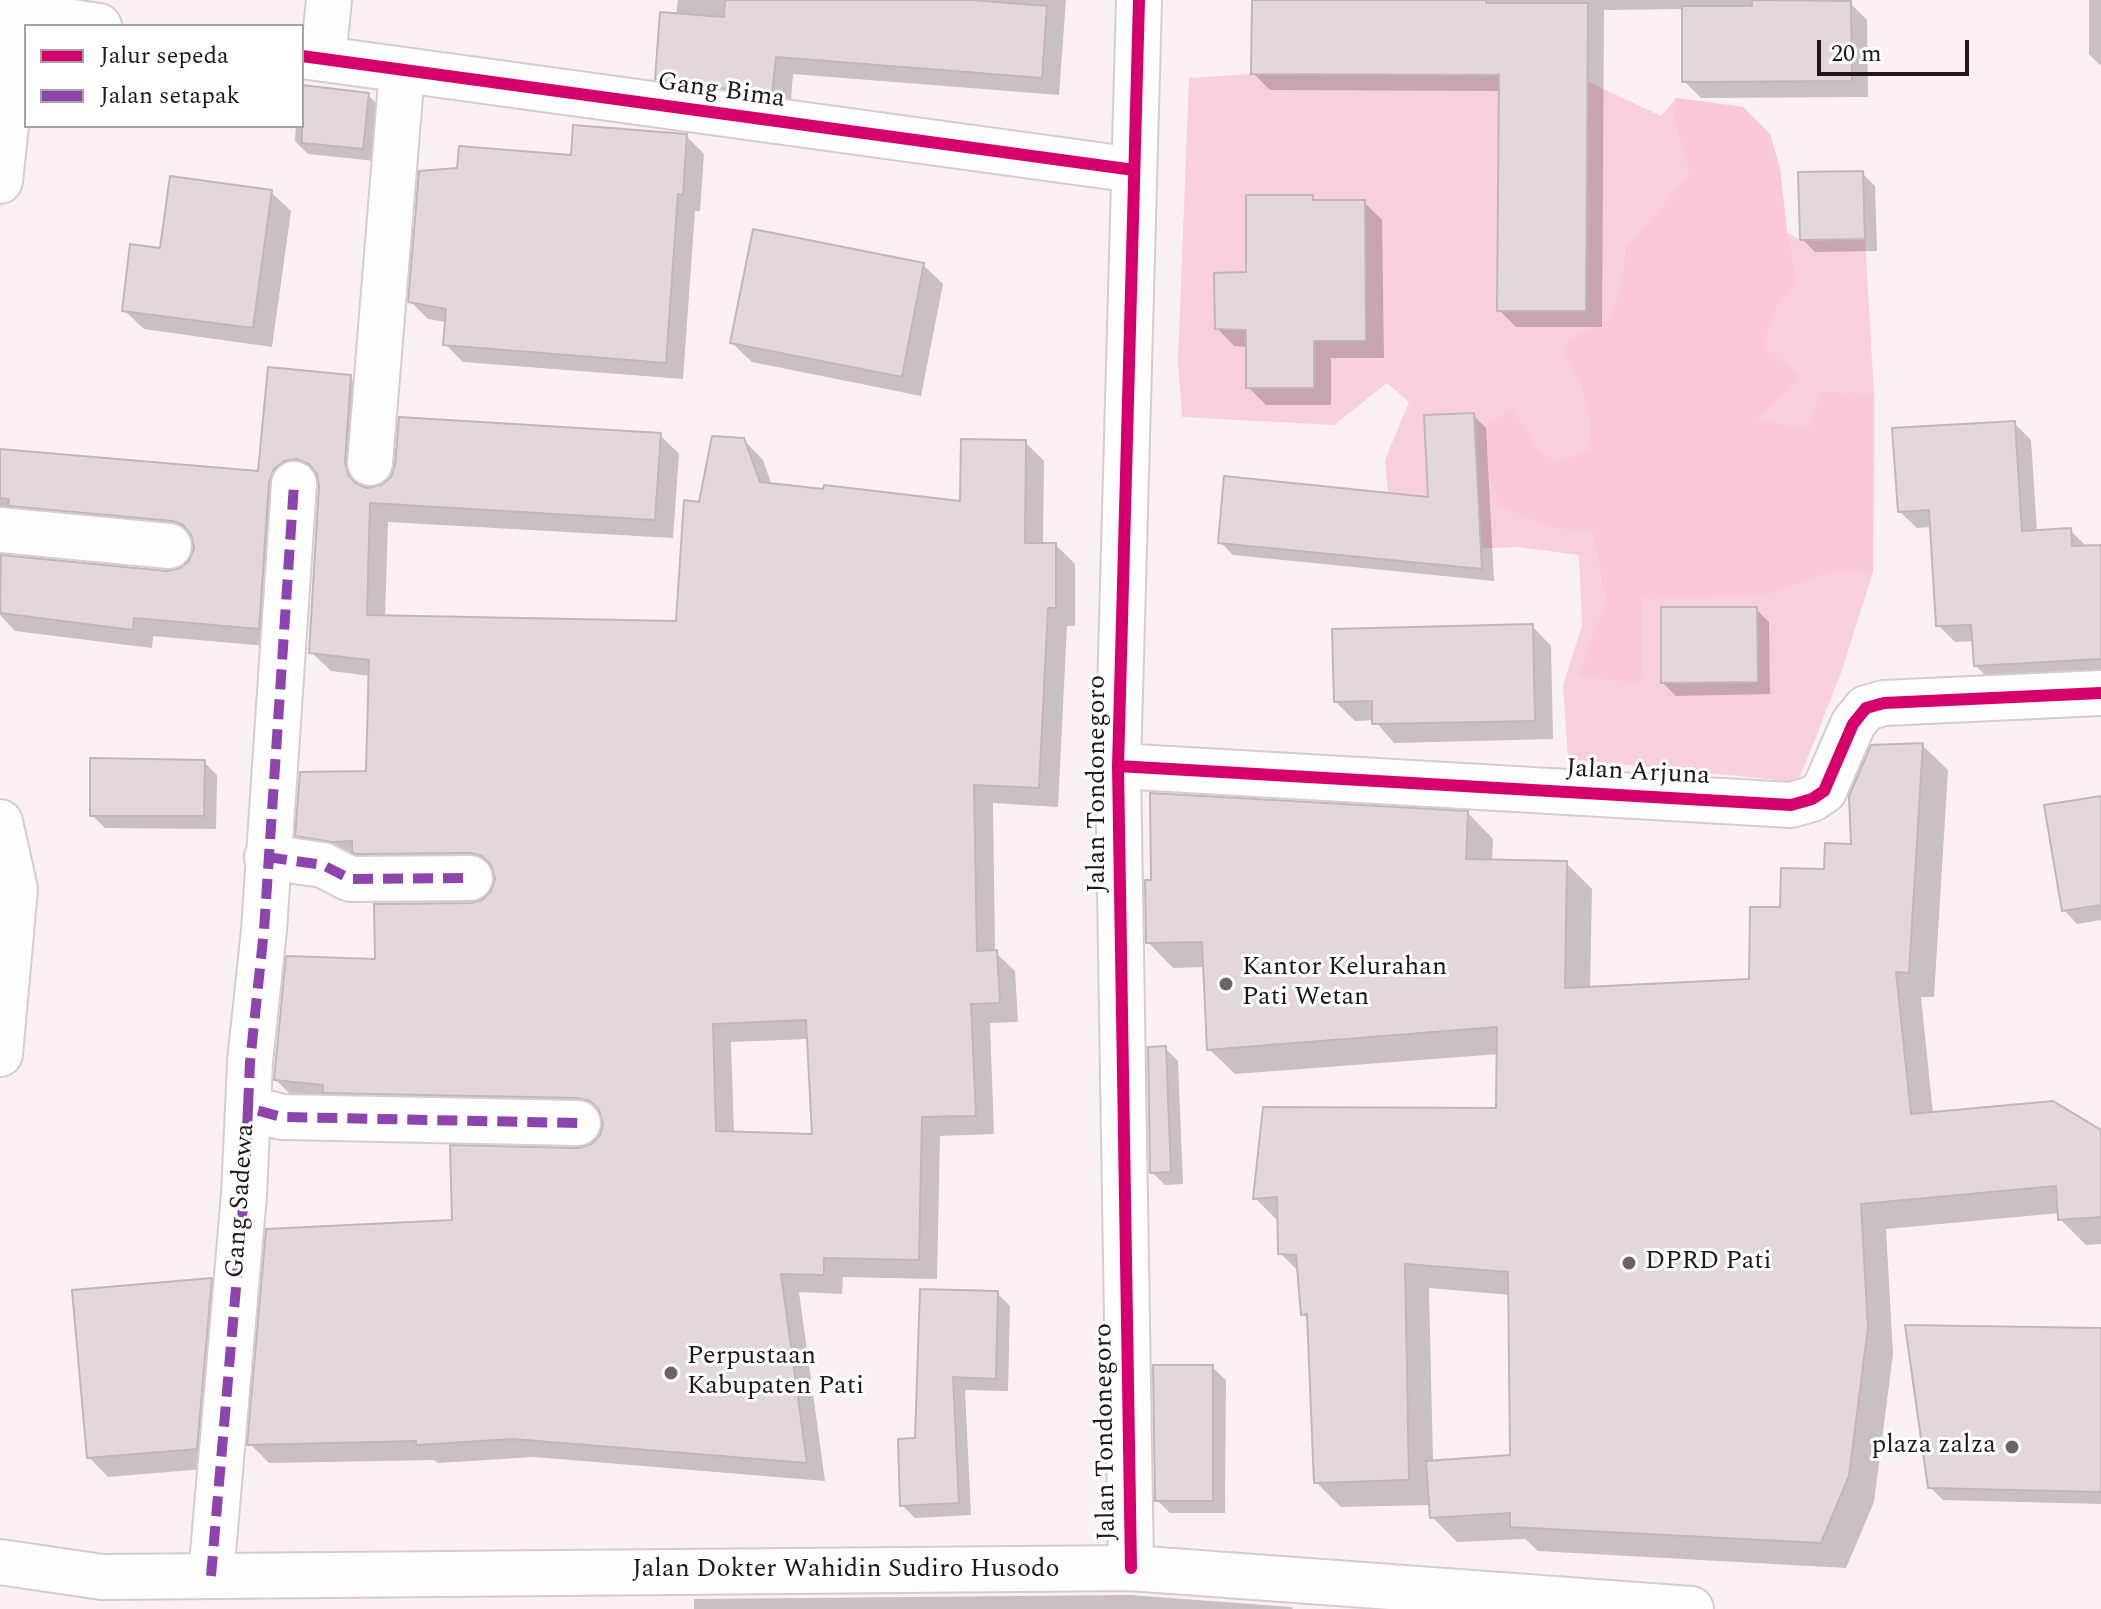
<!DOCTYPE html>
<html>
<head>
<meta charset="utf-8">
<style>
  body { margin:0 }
  #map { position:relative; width:2101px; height:1609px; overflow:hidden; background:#faf0f3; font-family:Spectral,serif }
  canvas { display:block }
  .legend { position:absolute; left:24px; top:24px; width:280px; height:104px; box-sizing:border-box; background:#fff; border:2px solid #a7a2a3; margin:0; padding:10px 14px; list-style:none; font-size:24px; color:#23161a }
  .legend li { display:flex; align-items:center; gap:16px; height:40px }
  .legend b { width:40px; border:2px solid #a7a2a3 }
  .scale { position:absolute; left:1817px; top:40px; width:152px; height:36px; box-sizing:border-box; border:4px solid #23161a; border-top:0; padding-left:10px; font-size:24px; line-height:28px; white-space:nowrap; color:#23161a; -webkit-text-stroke:6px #fff; paint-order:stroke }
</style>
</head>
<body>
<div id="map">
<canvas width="2101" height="1609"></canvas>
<ul class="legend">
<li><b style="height:10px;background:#d6006c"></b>Jalur sepeda</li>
<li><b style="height:10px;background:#8e44ad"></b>Jalan setapak</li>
</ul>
<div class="scale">20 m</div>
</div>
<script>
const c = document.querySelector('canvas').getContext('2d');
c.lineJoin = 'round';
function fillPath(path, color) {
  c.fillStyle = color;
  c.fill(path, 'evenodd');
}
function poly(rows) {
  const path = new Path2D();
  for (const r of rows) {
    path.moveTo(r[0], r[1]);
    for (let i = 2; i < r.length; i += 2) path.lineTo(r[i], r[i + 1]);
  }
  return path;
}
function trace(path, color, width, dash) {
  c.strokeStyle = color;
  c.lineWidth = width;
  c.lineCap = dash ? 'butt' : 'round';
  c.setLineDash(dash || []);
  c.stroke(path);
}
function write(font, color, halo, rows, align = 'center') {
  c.font = font + ' Spectral,serif';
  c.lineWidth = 6;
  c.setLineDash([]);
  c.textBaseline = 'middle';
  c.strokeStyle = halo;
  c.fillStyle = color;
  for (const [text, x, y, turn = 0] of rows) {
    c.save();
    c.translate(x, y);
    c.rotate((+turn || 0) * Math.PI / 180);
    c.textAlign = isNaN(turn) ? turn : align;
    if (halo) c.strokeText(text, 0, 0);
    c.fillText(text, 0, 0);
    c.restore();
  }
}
fillPath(poly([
  [1251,74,1499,74,1497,310,1587,81,1661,116,1676,98,1743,107,1770,134,1780,169,1787,232,1800,240,1865,239,1874,395,1873,572,1842,670,1798,782,1568,759,1563,685,1582,626,1579,555,1518,547,1394,552,1385,460,1409,402,1387,383,1334,425,1182,417,1178,361,1189,78]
]), '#f8cfdc');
fillPath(poly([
  [1676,98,1743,107,1770,134,1780,169,1787,232,1797,283,1777,306,1763,345,1801,378,1756,420,1809,428,1821,391,1874,395,1873,572,1831,571,1773,593,1643,599,1641,684,1579,675,1606,601,1593,531,1552,528,1498,505,1490,476,1483,428,1513,409,1535,446,1556,463,1591,450,1590,420,1580,383,1564,353,1569,340,1612,317,1623,277,1626,249,1690,174,1674,117]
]), '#fac8d8');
fillPath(poly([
  [678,0,1066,0,1059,95,793,74,790,112,675,96,657,78,676,15],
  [1254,0,1836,0,1836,3,1850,3,1867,20,1868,97,1701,98,1684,81,1684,9,1604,10,1602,327,1516,327,1499,310,1501,91,1270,90,1253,73],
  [2089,0,2101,0,2101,66,2089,54],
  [302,87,368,95,381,108,375,161,308,154,295,141,296,126,302,126],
  [686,136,704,154,700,211,695,211,683,379,463,362,445,344,447,322,428,319,410,301,573,157],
  [1862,173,1875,186,1877,251,1815,252,1802,239],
  [271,192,291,211,272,347,144,329,124,310,161,250],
  [1312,197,1318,202,1364,202,1382,220,1384,358,1331,358,1331,405,1266,405,1248,387,1248,347,1234,346,1217,328,1248,274],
  [923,265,943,284,921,396,752,362,732,343],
  [350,377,369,396,365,489,660,435,679,454,673,538,388,522,385,617,678,623,700,504,744,440,763,460,772,486,962,503,1025,442,1044,461,1043,545,1056,545,1075,564,1075,626,1067,626,1058,807,993,803,995,952,1015,971,1018,1022,990,1023,994,1134,940,1136,937,1279,843,1277,842,1294,799,1292,825,1481,534,1457,438,1463,434,1460,269,1463,250,1444,454,1222,579,1150,592,1146,601,1136,605,1124,603,1118,344,1111,295,1099,276,1080,377,961,471,905,483,902,493,892,497,879,495,872,491,871,377,872,317,854,297,835,368,773,370,676,331,671,311,652,319,479,303,480,278,647,153,636,152,648,15,631,0,615,3,557,168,573,181,570,191,561,196,548,192,539,29,524,0,513,0,451,259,473],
  [809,1039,815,1136,734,1134,731,1042],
  [1473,415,1486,428,1494,581,1233,555,1220,542,1430,499],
  [2014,423,2031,440,2037,532,2070,530,2087,547,2101,547,2101,676,1992,682,1976,666,1974,641,1955,642,1938,625,1932,527,1917,528,1900,512],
  [1756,609,1769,622,1770,694,1676,696,1663,683],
  [1532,626,1551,646,1553,739,1394,743,1374,720,1355,721,1336,702],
  [1922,745,1948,770,1934,997,1921,997,1933,1114,2101,1133,2101,1244,2086,1245,2060,1219,2060,1213,1886,1229,1893,1354,1874,1502,1846,1568,1538,1551,1525,1539,1457,1542,1432,1517,1431,1505,1341,1507,1316,1482,1309,1321,1303,1314,1300,1273,1280,1253,1279,1222,1255,1198,1498,1110,1499,1054,1235,1074,1209,1049,1206,967,1173,968,1148,942,1468,813,1493,839,1492,861,1566,863,1592,889,1590,989,1751,981,1782,909,1853,846],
  [1429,1288,1510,1295,1512,1457,1433,1462],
  [204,762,217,775,216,829,105,828,92,815],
  [2101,798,2101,920,2077,924,2064,910],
  [1165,1048,1178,1061,1183,1184,1165,1185,1152,1172],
  [211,1280,230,1300,216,1468,108,1477,89,1457],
  [997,1293,1010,1306,1008,1391,965,1390,971,1515,915,1518,902,1505,917,1440],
  [2101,1330,2101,1504,1943,1500,1930,1487],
  [1212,1367,1226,1380,1225,1513,1170,1513,1157,1500],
  [1130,1595,1291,1607,1293,1609,694,1609,694,1599]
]), '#0003');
const building = poly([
  [725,0,971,0,1047,6,1042,78,776,57,772,95,655,79,660,12,724,17,725,0],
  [1252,0,1486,0,1486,3,1588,3,1586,311,1497,311,1499,75,1251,74,1252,0],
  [1752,0,1851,1,1852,81,1682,82,1682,6,1752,6,1752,0],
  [302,85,369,93,363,149,302,143,302,85],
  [573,125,687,134,683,195,678,194,666,363,443,345,446,309,408,302,419,171,457,168,459,146,571,155,573,125],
  [1863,171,1865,239,1800,240,1798,172,1863,171],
  [170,176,272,190,253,328,122,311,130,244,160,248,170,176],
  [1246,195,1313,195,1313,200,1365,200,1366,341,1314,341,1314,388,1246,388,1246,330,1215,329,1214,273,1246,272,1246,195],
  [753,229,924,263,902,377,730,343,753,229],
  [268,367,351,375,345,462,348,474,355,483,367,488,381,485,391,477,395,465,399,417,661,433,655,520,370,503,367,615,676,621,684,500,699,502,712,436,744,438,760,482,823,489,824,485,960,501,961,439,1026,440,1025,543,1056,543,1056,608,1048,608,1039,788,974,785,977,951,997,950,1000,1003,971,1004,976,1116,922,1117,919,1260,824,1258,824,1275,781,1274,807,1463,513,1439,416,1445,416,1441,247,1445,266,1229,452,1220,450,1145,578,1148,591,1144,600,1135,603,1124,599,1110,590,1101,578,1098,323,1093,323,1085,274,1080,286,956,375,959,374,904,471,903,482,900,491,891,495,879,491,865,482,856,471,853,356,854,352,852,352,841,332,842,295,836,300,772,366,771,369,660,309,653,319,486,317,474,309,464,296,459,284,461,274,469,269,482,259,629,134,618,133,630,0,613,1,555,167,571,180,568,189,561,194,548,191,535,183,525,172,521,8,506,9,499,0,498,0,449,258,471,268,367],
  [806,1020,812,1134,716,1131,713,1024,806,1020],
  [1474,413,1482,569,1218,543,1224,476,1428,497,1424,415,1474,413],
  [2015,421,2022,531,2071,528,2072,546,2101,545,2101,659,1974,666,1971,625,1936,626,1929,510,1898,512,1892,428,2015,421],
  [1661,607,1757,607,1758,682,1661,683,1661,607],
  [1533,624,1535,721,1372,724,1372,701,1334,702,1332,629,1533,624],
  [1923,743,1909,973,1896,972,1911,1114,2053,1101,2101,1130,2101,1217,2058,1220,2056,1186,1861,1204,1868,1328,1849,1476,1821,1543,1510,1527,1510,1513,1430,1518,1426,1461,1510,1455,1508,1272,1405,1264,1409,1480,1314,1483,1307,1314,1301,1315,1296,1255,1278,1254,1277,1197,1253,1199,1263,1107,1496,1108,1497,1027,1207,1050,1202,942,1146,943,1145,880,1151,880,1150,793,1468,811,1466,859,1567,861,1565,988,1749,979,1750,907,1780,907,1781,868,1824,869,1825,843,1851,844,1849,796,1871,745,1923,743],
  [90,758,205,760,204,816,90,816,90,758],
  [2101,796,2101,905,2062,911,2044,805,2101,796],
  [1166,1046,1171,1172,1150,1173,1148,1047,1166,1046],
  [212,1278,197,1449,87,1458,72,1290,212,1278],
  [920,1289,998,1291,996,1379,953,1377,959,1503,900,1506,898,1439,915,1438,920,1289],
  [1905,1325,2101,1328,2101,1492,1928,1488,1905,1325],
  [1153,1365,1213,1365,1213,1501,1155,1501,1153,1365]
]);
fillPath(building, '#e3d7db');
trace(building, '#c1b6ba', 2);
const street = poly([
  [0,11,99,26],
  [302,56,1134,170],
  [323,59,329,0],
  [0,181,18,14],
  [370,463,402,71],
  [0,530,169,546],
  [1118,766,1791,805,1812,799,1824,791,1853,724,1866,708,1884,703,2101,693],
  [0,822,15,889,0,1054],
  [267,857,323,865,350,879,470,878],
  [248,1108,250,1062,264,930,294,484],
  [211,1576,244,1195,248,1108,282,1117,578,1123]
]);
const secondary = poly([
  [0,1562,102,1577,1131,1568,1691,1609],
  [1131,1568,1118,766,1139,0]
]);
trace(street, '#d7cbce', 48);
trace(secondary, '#d7cbce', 48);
trace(street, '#fefdfd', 44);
trace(secondary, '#fefdfd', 44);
trace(poly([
  [267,857,323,865,350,879,470,878],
  [248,1108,250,1062,264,930,294,484],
  [211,1576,244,1195,248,1108,282,1117,578,1123]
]), '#8e44ad', 10, [20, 10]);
trace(poly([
  [302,56,1134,170],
  [1118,766,1791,805,1812,799,1824,791,1853,724,1866,708,1884,703,2101,693],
  [1131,1568,1118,766,1139,0]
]), '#d6006c', 12);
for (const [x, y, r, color] of [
  [1226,984,8,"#6e6266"],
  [1629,1263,8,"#6e6266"],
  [671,1373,8,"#6e6266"],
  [2012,1447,8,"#6e6266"]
]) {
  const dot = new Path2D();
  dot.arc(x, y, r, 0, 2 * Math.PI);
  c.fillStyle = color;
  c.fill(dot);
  trace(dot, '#fff', 3);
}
write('26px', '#23161a', '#fff', [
  ["Gang Bima",721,92,8],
  ["Jalan Arjuna",1638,774,3],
  ["Jalan Tondonegoro",1099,784,-90],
  ["Gang Sadewa",242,1201,-86],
  ["Jalan Tondonegoro",1107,1432,-91],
  ["Jalan Dokter Wahidin Sudiro Husodo",846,1571]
]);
write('26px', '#23161a', '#fff', [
  ["Kantor Kelurahan",1242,969],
  ["Pati Wetan",1242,999],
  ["DPRD Pati",1645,1263],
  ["Perpustaan",687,1358],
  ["Kabupaten Pati",687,1388],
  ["plaza zalza",1996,1447,"right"]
], 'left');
</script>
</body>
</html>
